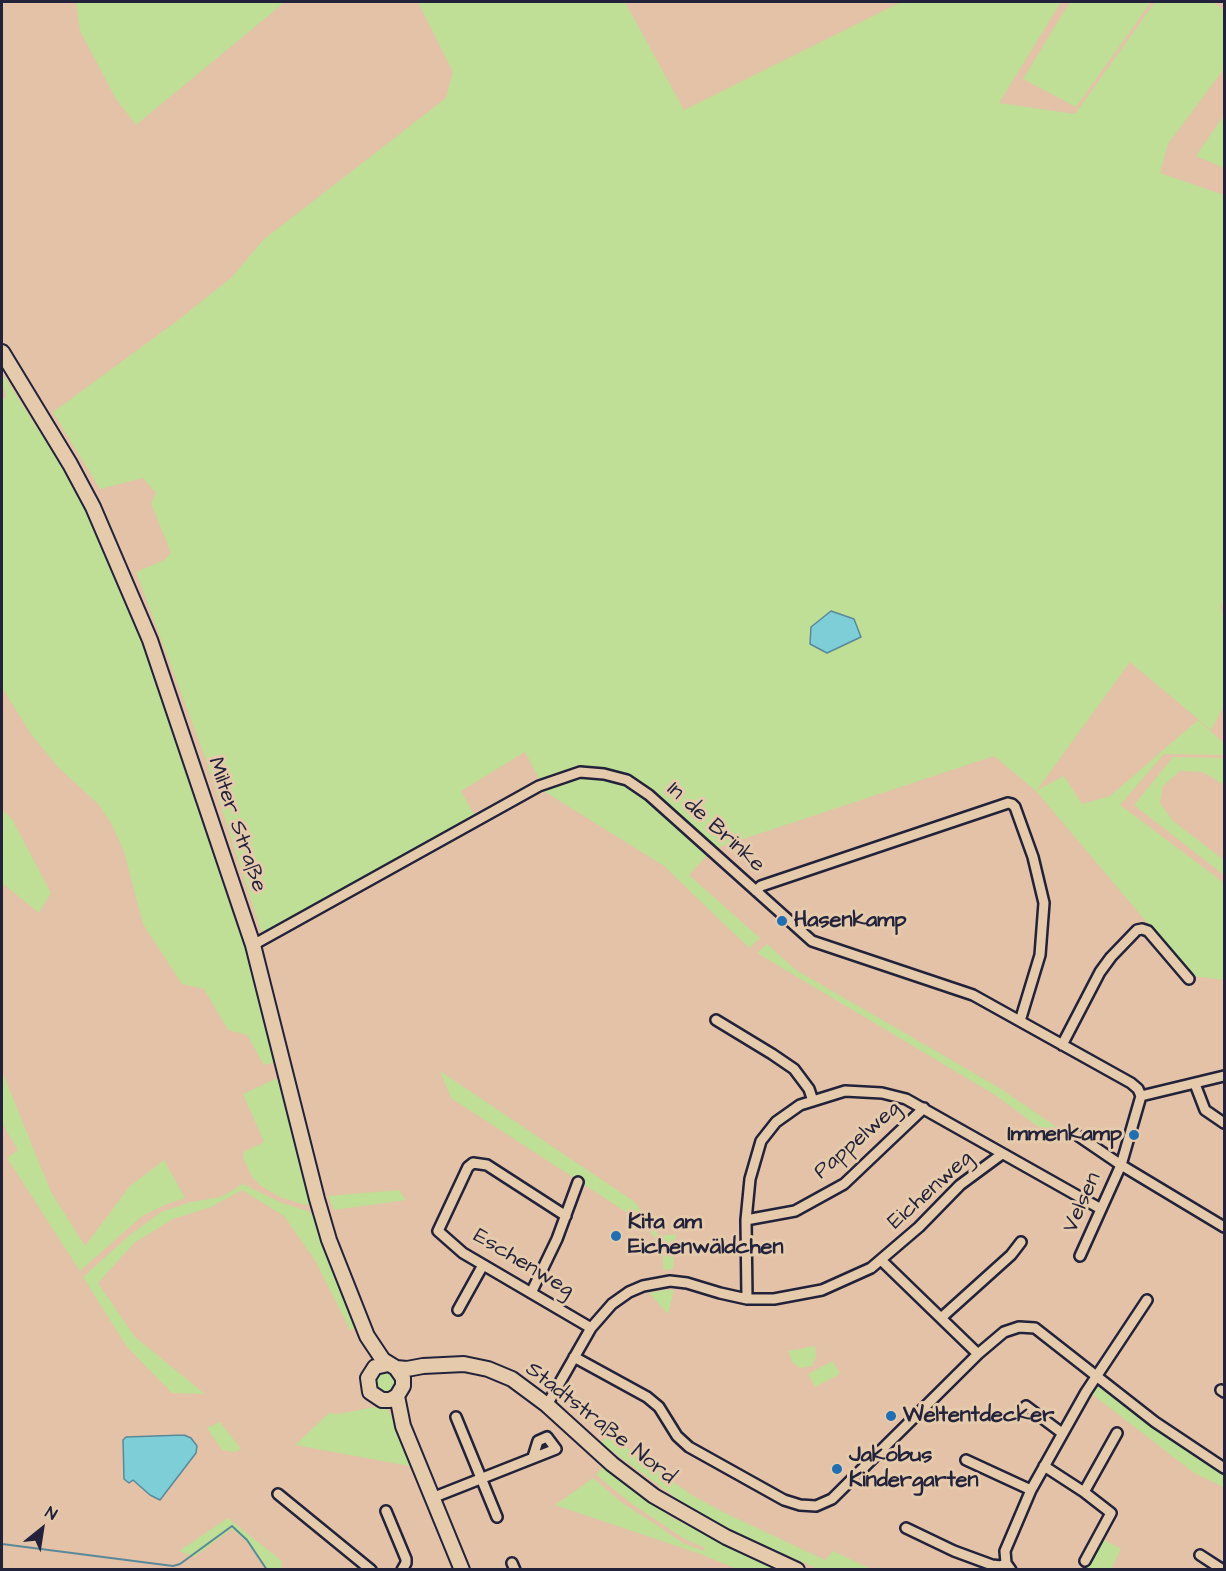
<!DOCTYPE html>
<html>
<head>
<meta charset="utf-8">
<style>
  body { margin:0 }
  #map { position:relative; width:1226px; height:1571px; overflow:hidden; background:#e3c2a7; font-family:"Architects Daughter",sans-serif }
  canvas { display:block }
  .frame { position:absolute; inset:0; border:3px solid #22223b; pointer-events:none }
  .north { position:absolute; left:12px; top:1499px; width:60px; height:60px; -webkit-text-stroke:4px #e5caac; paint-order:stroke; rotate:30deg; font-size:16px; font-weight:700; line-height:24px; text-align:center; color:#22223b }
  .north::after { content:''; display:block; margin:auto; width:21px; height:27px; background:#22223b; clip-path:polygon(50% 0,100% 100%,50% 72%,0 100%) }
</style>
</head>
<body>
<div id="map">
<canvas width="1226" height="1571"></canvas>
<div class="frame"></div>
<div class="north">N</div>
</div>
<script>
const c = document.querySelector('canvas').getContext('2d');
c.lineJoin = 'round';
function fillPath(path, color) {
  c.fillStyle = color;
  c.fill(path, 'evenodd');
}
function poly(rows) {
  const path = new Path2D();
  for (const r of rows) {
    path.moveTo(r[0], r[1]);
    for (let i = 2; i < r.length; i += 2) path.lineTo(r[i], r[i + 1]);
  }
  return path;
}
function trace(path, color, width, dash) {
  c.strokeStyle = color;
  c.lineWidth = width;
  c.lineCap = dash ? 'butt' : 'round';
  c.setLineDash(dash || []);
  c.stroke(path);
}
function write(font, color, halo, rows, align = 'center') {
  c.font = font + ' "Architects Daughter",sans-serif';
  c.lineWidth = 6;
  c.setLineDash([]);
  c.textBaseline = 'middle';
  c.strokeStyle = halo;
  c.fillStyle = color;
  for (const [text, x, y, turn = 0] of rows) {
    c.save();
    c.translate(x, y);
    c.rotate((+turn || 0) * Math.PI / 180);
    c.textAlign = isNaN(turn) ? turn : align;
    if (halo) c.strokeText(text, 0, 0);
    c.fillText(text, 0, 0);
    c.restore();
  }
}
fillPath(poly([
  [76,2,285,2,136,125,116,99,80,31],
  [418,2,625,2,684,110,901,2,1061,2,999,103,1075,114,1155,2,1213,2,1224,10,1224,69,1168,144,1160,173,1224,195,1224,610,1219,601,1224,619,1224,706,1211,730,1130,662,1037,790,1064,776,1082,804,1110,796,1198,720,1224,743,1224,755,1164,754,1120,805,1224,883,1224,980,1192,976,1036,791,994,756,713,849,689,875,760,938,749,948,664,866,542,790,541,782,525,752,461,791,475,816,271,931,261,931,205,757,136,572,164,560,171,553,151,503,156,493,143,478,100,489,53,412,177,321,232,277,263,240,446,98,453,72],
  [1070,2,1151,2,1076,107,1023,79],
  [1224,115,1224,168,1196,156],
  [4,376,81,497,120,577,172,715,221,864,245,943,276,1062,264,1065,247,1035,228,1030,204,989,182,984,143,924,124,852,112,825,99,805,57,766,31,734,2,688,2,398,6,398,2,379],
  [1173,757,1224,758,1224,785,1203,772,1180,771,1163,786,1160,803,1173,821,1224,860,1224,875,1134,805],
  [2,809,12,819,51,893,39,913,2,883],
  [767,944,796,970,998,1087,1064,1132,1060,1143,995,1095,757,953],
  [2,1071,51,1192,85,1246,130,1186,164,1160,185,1198,167,1204,142,1216,80,1271,7,1158,18,1150,2,1123],
  [440,1071,635,1202,659,1236,676,1234,673,1269,663,1270,663,1254,657,1240,640,1221,451,1098],
  [277,1078,311,1201,311,1204,305,1205,280,1197,261,1186,252,1177,243,1158,244,1152,264,1142,243,1094],
  [243,1184,282,1203,308,1211,315,1216,357,1328,350,1330,316,1262,284,1216,242,1190,211,1207,173,1219,134,1243,98,1283,135,1337,205,1394,172,1393,127,1347,83,1277,130,1235,161,1212,191,1202,221,1197],
  [399,1190,406,1200,334,1210,328,1196],
  [664,1290,674,1290,668,1314,649,1293],
  [815,1346,816,1357,812,1366,800,1368,792,1362,788,1351],
  [833,1361,840,1374,815,1387,808,1374],
  [386,1369,395,1374,398,1386,389,1395,376,1391,373,1377,375,1374],
  [1104,1384,1224,1472,1224,1487,1194,1473,1092,1394,1096,1385],
  [374,1407,386,1409,390,1413,409,1456,410,1466,295,1445,329,1413,338,1414],
  [220,1422,241,1449,236,1452,222,1450,207,1428],
  [608,1434,690,1494,723,1512,825,1560,833,1551,871,1569,818,1569,728,1529,683,1503,601,1443],
  [603,1467,672,1518,777,1569,737,1569,703,1555,555,1505,593,1478,621,1502,658,1526,683,1543,704,1551,705,1548,683,1538,632,1504,596,1475],
  [228,1518,283,1562,281,1566,283,1569,265,1569,246,1541,232,1529,194,1557,179,1551],
  [1103,1539,1121,1549,1111,1569,1084,1570,1094,1549]
]), '#bfde96');
const water = poly([
  [831,611,854,619,861,637,827,653,810,644,811,627,831,611],
  [184,1435,191,1438,197,1446,196,1453,160,1500,150,1495,133,1480,129,1483,124,1479,123,1440,126,1437,184,1435]
]);
fillPath(water, '#7eced8');
trace(water, '#598999', 1.5);
trace(poly([
  [2,1544,173,1566,180,1564,232,1526,247,1540,267,1570]
]), '#598999', 2);
const street = poly([
  [756,891,761,886,1008,803,1012,804,1015,807,1033,857,1044,903,1040,955,1020,1021],
  [253,945,539,786,580,772,604,774,627,780,649,795,812,941,973,995,1131,1083,1138,1089,1141,1096],
  [716,1020,772,1054,794,1069,809,1089,813,1101],
  [1062,1045,1100,972,1111,957,1137,930,1142,929,1148,931,1189,979],
  [1195,1084,1205,1110,1224,1123],
  [1141,1096,1224,1076],
  [1077,1135,1121,1165,1224,1227],
  [566,1216,487,1165,473,1163,468,1167,438,1231,463,1253,591,1328],
  [746,1220,795,1211,844,1184,924,1108],
  [1080,1256,1121,1165,1141,1096],
  [881,1260,978,1354],
  [531,1293,557,1239,578,1182],
  [747,1299,746,1220,750,1179,761,1141,776,1122,800,1105,845,1091,882,1093,906,1099,1101,1209],
  [458,1310,483,1265],
  [941,1318,1011,1255,1021,1242],
  [574,1357,647,1397,659,1407,677,1436,689,1447,784,1500,800,1505,816,1506,832,1499,978,1354,1004,1332,1019,1327,1035,1328,1155,1422,1224,1468],
  [1221,1390,1224,1392],
  [547,1405,591,1328,612,1304,629,1292,643,1286,670,1281,687,1283,720,1293,747,1299,774,1299,822,1290,871,1268,919,1227,960,1185,1002,1154],
  [1026,1406,1062,1433],
  [456,1417,497,1517],
  [966,1460,1031,1490],
  [1044,1466,1084,1492,1111,1513,1085,1561],
  [1084,1492,1117,1433],
  [278,1494,371,1570],
  [432,1498,556,1449,547,1437,538,1441,533,1457],
  [386,1511,406,1559,406,1563,402,1570],
  [906,1528,954,1551,992,1565,1001,1566,1006,1563],
  [1200,1555,1223,1570],
  [512,1563,515,1570],
  [1011,1570,1006,1563,1005,1551,1031,1490,1086,1392,1147,1300]
]);
const secondary = poly([
  [2,352,70,464,93,507,150,640,253,945,317,1199,329,1240,367,1336,383,1360,396,1368,403,1378,403,1386,397,1396,390,1400,382,1400,370,1392,368,1378,375,1367,388,1364],
  [396,1368,407,1369,423,1366,464,1364,488,1369,512,1379,547,1405,612,1464,654,1496,726,1537,797,1570],
  [397,1396,403,1426,462,1570]
]);
trace(street, '#22223b', 14);
trace(secondary, '#22223b', 18);
trace(street, '#e5caac', 9);
trace(secondary, '#e5caac', 14);
for (const [x, y, r, color] of [
  [782,921,6,"#1f6fb2"],
  [1134,1135,6,"#1f6fb2"],
  [616,1236,6,"#1f6fb2"],
  [891,1416,6,"#1f6fb2"],
  [837,1469,6,"#1f6fb2"]
]) {
  const dot = new Path2D();
  dot.arc(x, y, r, 0, 2 * Math.PI);
  c.fillStyle = color;
  c.fill(dot);
  trace(dot, '#e5caac', 2);
}
write('22px', '#22223b', '#e5caac', [
  ["Milter Straße",236,825,71],
  ["In de Brinke",715,828,42],
  ["Pappelweg",858,1141,-41],
  ["Eichenweg",931,1191,-42],
  ["Velsen",1083,1203,-66],
  ["Eschenweg",523,1264,31],
  ["Stadtstraße Nord",600,1424,38]
]);
write('bold 22px', '#22223b', '#e5caac', [
  ["Hasenkamp",794,921],
  ["Immenkamp",1122,1135,"right"],
  ["Kita am",628,1223],
  ["Eichenwäldchen",628,1248],
  ["Weltentdecker",903,1416],
  ["Jakobus",849,1456],
  ["Kindergarten",849,1481]
], 'left');
</script>
</body>
</html>
